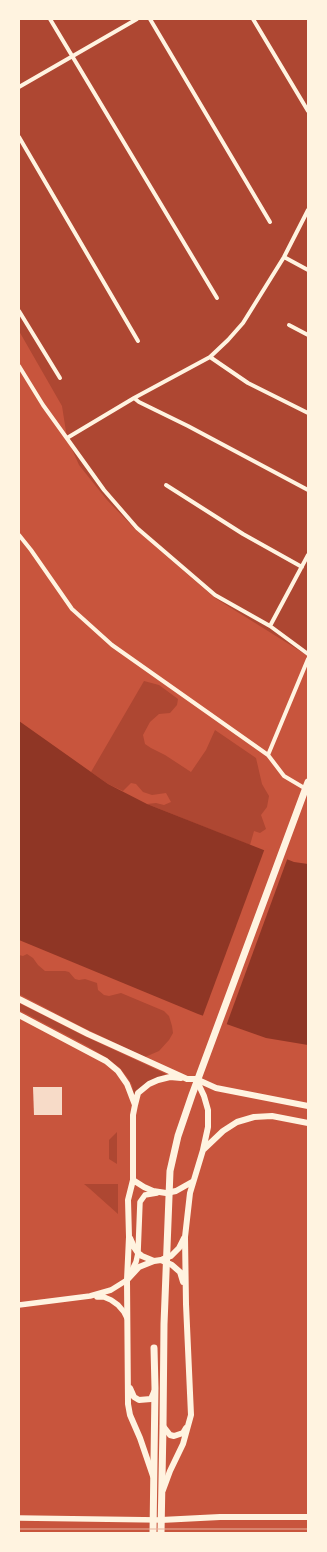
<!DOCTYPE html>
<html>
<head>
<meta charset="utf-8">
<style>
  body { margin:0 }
  #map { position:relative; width:327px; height:1552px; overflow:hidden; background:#c8553d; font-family:Commissioner,sans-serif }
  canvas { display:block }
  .frame { position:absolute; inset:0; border:20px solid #fff3e0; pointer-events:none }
</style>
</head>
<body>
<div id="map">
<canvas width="327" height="1552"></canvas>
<div class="frame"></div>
</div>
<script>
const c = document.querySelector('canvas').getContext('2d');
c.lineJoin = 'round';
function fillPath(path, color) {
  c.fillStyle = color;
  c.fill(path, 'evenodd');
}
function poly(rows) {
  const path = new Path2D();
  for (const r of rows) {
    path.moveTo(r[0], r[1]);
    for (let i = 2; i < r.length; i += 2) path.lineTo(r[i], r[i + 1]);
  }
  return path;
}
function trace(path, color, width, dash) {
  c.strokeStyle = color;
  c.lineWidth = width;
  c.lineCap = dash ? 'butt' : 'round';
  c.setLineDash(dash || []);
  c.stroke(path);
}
fillPath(poly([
  [19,19,308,19,308,656,215,598,134,528,107,500,79,465,67,438,62,406,19,331],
  [144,681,159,685,178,699,177,705,170,713,159,714,150,722,143,735,145,744,151,748,165,755,191,772,206,750,215,730,256,758,262,784,269,796,267,807,261,815,266,829,260,833,254,831,250,845,147,804,156,803,164,805,171,802,166,793,152,795,143,792,136,784,131,783,123,791,108,784,91,772],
  [27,954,33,958,38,965,45,971,65,971,69,972,75,979,79,980,85,979,97,983,98,990,104,995,109,996,121,993,164,1011,169,1016,172,1026,173,1033,169,1040,159,1051,145,1057,82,1027,19,994,19,955,23,956],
  [19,1003,84,1036,166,1074,147,1082,134,1095,132,1085,127,1077,120,1068,107,1058,87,1046,19,1010],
  [117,1132,117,1164,109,1159,109,1140],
  [84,1184,118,1184,118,1214,90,1189]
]), '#ae4732');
fillPath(poly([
  [19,721,108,784,147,804,294,862,308,864,308,1045,266,1038,198,1014,19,940]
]), '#8f3625');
fillPath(poly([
  [265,848,288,857,226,1026,202,1018]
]), '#c8553d');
fillPath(poly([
  [33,1087,62,1087,62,1115,34,1115]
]), '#f7dbc8');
trace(poly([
  [50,19,217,298],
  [150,19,270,222],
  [253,19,308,111],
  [19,87,137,19],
  [19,137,138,341],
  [284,257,308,270],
  [19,311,60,378],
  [289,325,308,335],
  [210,357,248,383,308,413],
  [19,366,43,405,104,490,137,528,215,595,270,626,308,654],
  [134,398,139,402,188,426,308,490],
  [67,438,134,398,210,357,228,340,243,323,284,257,308,210],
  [166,485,243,534,302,567],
  [19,535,31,550,72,609,112,645,268,755,284,776,306,789],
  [270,626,308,555],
  [268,755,308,659]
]), '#fff3e0', 4);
trace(poly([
  [97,1297,104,1297,111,1300,118,1305,124,1312,127,1318],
  [19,1305,90,1296,111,1290,127,1280,136,1262,138,1253,140,1202,145,1195,157,1193],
  [19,1518,161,1520]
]), '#fff3e0', 5.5);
trace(poly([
  [19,999,88,1034,187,1079,196,1079,216,1088,308,1106],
  [19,1015,106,1061,118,1071,127,1084,135,1105,133,1115,133,1180,128,1200,129,1237,127,1280,128,1404,130,1415,140,1438,153,1476],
  [196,1079,204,1096,208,1110,208,1127,203,1150],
  [135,1105,138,1093,149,1084,158,1080,170,1077,181,1078],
  [133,1180,144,1187,153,1191,166,1193,176,1191,192,1182],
  [130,1238,134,1247,138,1253,142,1256,154,1261],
  [163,1259,171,1256,179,1248,184,1238],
  [127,1280,139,1267,154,1261,161,1260,172,1265,180,1272,183,1282],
  [130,1388,134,1397,139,1400,151,1399,154,1392],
  [163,1426,170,1435,174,1436,183,1433,186,1428],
  [163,1490,170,1471,183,1444,191,1415,186,1304,185,1237,190,1193,203,1150,223,1131,237,1122,254,1117,272,1116,308,1123],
  [161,1520,220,1517,308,1517]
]), '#fff3e0', 6);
trace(poly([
  [153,1533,155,1388,154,1348],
  [161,1533,163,1426,164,1324,170,1171,178,1136,192,1095,308,782]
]), '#fff3e0', 7);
trace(poly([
  [19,1529,308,1529]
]), '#e9b49f', 1);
</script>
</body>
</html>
